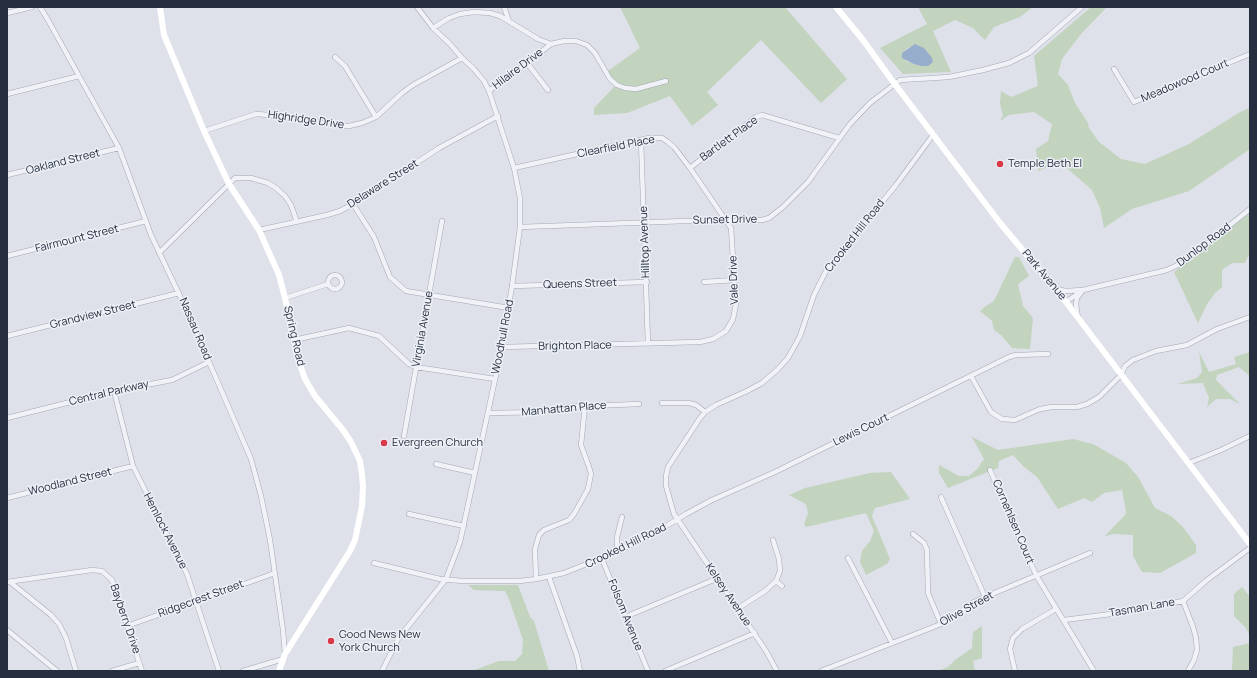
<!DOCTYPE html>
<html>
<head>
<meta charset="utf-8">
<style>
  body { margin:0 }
  #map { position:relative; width:1257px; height:678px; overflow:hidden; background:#dee1e9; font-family:Manrope,sans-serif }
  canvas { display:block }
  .frame { position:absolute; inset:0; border:8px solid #262e40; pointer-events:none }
</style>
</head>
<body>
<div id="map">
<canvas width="1257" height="678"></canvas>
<div class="frame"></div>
</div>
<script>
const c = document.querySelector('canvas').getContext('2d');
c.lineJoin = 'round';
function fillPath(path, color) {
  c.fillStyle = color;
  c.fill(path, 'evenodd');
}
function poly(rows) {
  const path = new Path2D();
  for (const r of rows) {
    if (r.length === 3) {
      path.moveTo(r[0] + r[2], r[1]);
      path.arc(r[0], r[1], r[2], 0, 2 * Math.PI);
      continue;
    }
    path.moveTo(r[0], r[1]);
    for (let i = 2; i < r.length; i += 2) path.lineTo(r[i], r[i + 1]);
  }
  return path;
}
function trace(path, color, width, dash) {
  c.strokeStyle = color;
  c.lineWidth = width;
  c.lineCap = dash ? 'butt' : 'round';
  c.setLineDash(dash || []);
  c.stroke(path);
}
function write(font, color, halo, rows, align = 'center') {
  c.font = font + ' Manrope,sans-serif';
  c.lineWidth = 3;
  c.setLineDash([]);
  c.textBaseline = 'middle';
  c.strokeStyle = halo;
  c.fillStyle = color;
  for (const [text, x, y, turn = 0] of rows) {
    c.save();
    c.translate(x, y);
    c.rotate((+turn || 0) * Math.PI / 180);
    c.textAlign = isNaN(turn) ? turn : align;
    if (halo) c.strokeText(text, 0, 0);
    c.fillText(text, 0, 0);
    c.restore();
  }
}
fillPath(poly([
  [620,7,785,7,847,79,821,103,761,40,707,92,718,105,692,126,670,96,627,113,594,115,594,108,616,85,608,71,640,48],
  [918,7,1033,7,1020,17,994,27,985,40,973,28,955,20,933,31,951,72,903,74,880,48,927,24],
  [909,47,921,66,906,61,902,53],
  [1091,7,1107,7,1081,34,1062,59,1058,74,1068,85,1075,103,1088,123,1089,128,1099,142,1121,159,1145,164,1189,144,1240,112,1250,108,1250,149,1189,191,1132,209,1104,228,1100,208,1092,190,1060,162,1038,171,1036,149,1048,141,1052,124,1034,112,1009,115,1000,121,1003,115,1000,104,1001,91,1011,97,1038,86,1034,56],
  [1250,213,1250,252,1245,263,1232,263,1222,270,1222,287,1215,293,1207,304,1198,323,1174,272],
  [1015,257,1019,257,1029,276,1018,284,1023,306,1033,318,1030,349,1012,348,1001,335,994,330,992,321,980,311,986,306,994,301],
  [1199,352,1209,372,1236,364,1234,357,1250,352,1250,376,1239,367,1217,375,1216,380,1240,404,1230,399,1216,399,1207,407,1209,398,1203,383,1177,384,1197,378,1202,372],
  [972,437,998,450,1073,439,1093,444,1126,463,1138,477,1155,508,1171,516,1183,527,1196,545,1196,553,1160,573,1142,572,1133,556,1133,535,1114,534,1105,536,1125,515,1126,511,1122,490,1104,493,1092,502,1084,498,1058,509,1037,477,1023,466,1013,455,999,461,998,468,948,488,939,473,939,465,959,476,969,476,978,468,984,459],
  [891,472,910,499,875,508,872,516,890,559,887,564,866,575,860,562,862,551,870,541,874,531,866,513,806,527,804,524,808,513,806,504,789,495,805,488,870,473],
  [468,585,518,585,530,617,534,621,549,671,472,671,499,661,515,661,522,654,523,640,509,599,505,591,474,590],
  [1242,587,1250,597,1250,642,1249,634,1245,627,1234,616,1234,594],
  [982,626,982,658,973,661,975,671,937,671,948,667,955,660,972,648,973,632],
  [1250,643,1250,671,1232,671,1233,647]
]), '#c2d3be');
fillPath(poly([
  [915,44,924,48,932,58,933,62,928,66,921,66,914,64,902,58,902,53]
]), '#96adcb');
const street = poly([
  [40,7,48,20,119,148,151,235,187,311,251,459,261,496,270,540,283,630,285,654],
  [504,7,509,21],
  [7,13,32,7],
  [433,28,449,18,460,14,474,12,490,13,500,16,538,39,551,44],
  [335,57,345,66,376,117],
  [527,63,548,90],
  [1114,69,1134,102,1250,54],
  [489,91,527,63,551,44,564,41,576,41,587,45,595,53,610,79,617,85,625,88,636,89,666,81],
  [7,94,79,76],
  [204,131,256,114,269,115,334,125,349,126,362,123,376,117,402,93,413,85,462,58],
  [641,140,648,344],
  [690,168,756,117,762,115,839,138],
  [7,175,119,148],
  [353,204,374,237,390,277,406,291,509,308],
  [520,227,685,221,745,221,762,220,769,218,783,207,808,182,850,124,870,103,900,80,949,77,983,70,1009,63,1029,53,1082,7],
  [259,230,327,215,340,211,353,204,439,148,498,116],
  [159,253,235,178,251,178,268,183,276,188,285,196,291,205,297,222],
  [7,256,146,221],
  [335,282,7],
  [704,282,735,280],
  [512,286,647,282],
  [1055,289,1066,291,1083,290,1167,270,1184,262,1250,209],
  [285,298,328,284],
  [1066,302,1080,292],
  [1078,318,1076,304,1077,298,1083,290],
  [7,336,179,293],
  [294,340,349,328,379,336,409,364,416,367,495,379],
  [502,347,700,342,713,339,726,331,733,319,736,304,731,228,690,168,674,147,668,142,662,138,649,138,514,168],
  [971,376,991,412,1002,419,1015,420,1040,409,1052,407,1077,407,1087,404,1099,397,1121,375,1125,366,1133,360,1156,351,1187,345,1217,329,1250,317],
  [114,391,133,466,187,574,219,671],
  [662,403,689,403,696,405,705,412],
  [489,413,545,412,563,407,639,404],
  [7,418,114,391,172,380,209,362],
  [404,436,442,221],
  [1189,463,1221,450,1250,436],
  [436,464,475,473],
  [990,470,1036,575,1094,671],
  [941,497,985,597],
  [7,498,133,466],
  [409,514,464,526],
  [913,534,924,543,927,550,928,593,941,624],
  [619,551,617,546,617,537,622,517],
  [848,558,892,643],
  [602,559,648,671],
  [374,563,440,579,463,581,520,581,536,579,564,573,619,551,653,534,686,514,712,500,775,472,1009,357,1016,355,1048,354],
  [549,577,577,656,580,671],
  [536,579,535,549,539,535,544,530,569,520,574,514,588,489,591,474,589,467,581,445,585,406],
  [776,581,782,586],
  [7,582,92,570,102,571,112,580,142,671],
  [10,582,51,615,59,624,66,638,76,671],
  [1183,601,1193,627,1196,638,1197,650,1194,660,1188,671],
  [737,609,765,591,776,581,780,571,779,559,773,540],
  [625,617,716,579],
  [1064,620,1126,612,1183,601,1207,580,1250,548],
  [127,626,275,573],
  [7,630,57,671],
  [112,671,139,663],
  [243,671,283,659],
  [382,671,398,639,446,579,460,542,502,347,512,286,520,227,520,198,514,168,489,91,484,81,473,68,462,58,450,44,433,28,417,7],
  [665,671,755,633],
  [777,671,766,651,674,514,666,486,666,476,668,467,700,418,705,412,716,405,747,391,762,383,777,370,788,358,800,336,814,295,826,271,896,185,933,135],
  [821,671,941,624,955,617,970,604,985,597,1090,553],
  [1015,671,1010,649,1013,638,1022,629,1056,609]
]);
trace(street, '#a3a8b3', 5.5);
trace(street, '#f1f2f7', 4.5);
trace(poly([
  [160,7,164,35,204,131,229,184,259,230,279,275,285,298,299,362,305,379,315,396,343,430,351,442,360,461,362,474,363,487,362,506,355,540,350,551,285,654,279,671],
  [836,7,863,40,891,79,1000,223,1066,302,1250,544]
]), '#fff', 6);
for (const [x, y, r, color] of [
  [1000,164,4,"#d73949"],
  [384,443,4,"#d73949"],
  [331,641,4,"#d73949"]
]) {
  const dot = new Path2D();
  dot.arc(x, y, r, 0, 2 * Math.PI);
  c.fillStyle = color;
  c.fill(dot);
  trace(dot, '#edf0f6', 1.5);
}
write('11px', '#262e40', '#edf0f6', [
  ["Hilaire Drive",518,69,-37],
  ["Meadowood Court",1185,81,-23],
  ["Highridge Drive",306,120,8],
  ["Bartlett Place",729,139,-36],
  ["Clearfield Place",616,147,-11],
  ["Oakland Street",63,162,-14],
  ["Delaware Street",383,184,-32],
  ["Sunset Drive",725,220,-1],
  ["Crooked Hill Road",855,236,-52],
  ["Fairmount Street",77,239,-14],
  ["Hilltop Avenue",645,242,-92],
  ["Dunlop Road",1204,245,-37],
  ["Park Avenue",1044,275,50],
  ["Vale Drive",734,280,-92],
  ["Queens Street",580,284,-2],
  ["Grandview Street",93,315,-14],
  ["Nassau Road",195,329,67],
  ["Virginia Avenue",423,329,-80],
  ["Spring Road",294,336,77],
  ["Woodhull Road",503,337,-79],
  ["Brighton Place",575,346,-1],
  ["Central Parkway",109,393,-13],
  ["Manhattan Place",564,409,-5],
  ["Lewis Court",861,430,-26],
  ["Woodland Street",70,482,-14],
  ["Cornehlsen Court",1013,522,67],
  ["Hemlock Avenue",165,531,63],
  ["Crooked Hill Road",626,546,-26],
  ["Kelsey Avenue",728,595,56],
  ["Ridgecrest Street",201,599,-20],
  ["Tasman Lane",1142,608,-10],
  ["Olive Street",967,609,-29],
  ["Folsom Avenue",625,615,68],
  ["Bayberry Drive",125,619,71]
]);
write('11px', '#262e40', '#edf0f6', [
  ["Temple Beth El",1008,164],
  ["Evergreen Church",392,443],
  ["Good News New",339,635],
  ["York Church",339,648]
], 'left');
</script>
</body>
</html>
